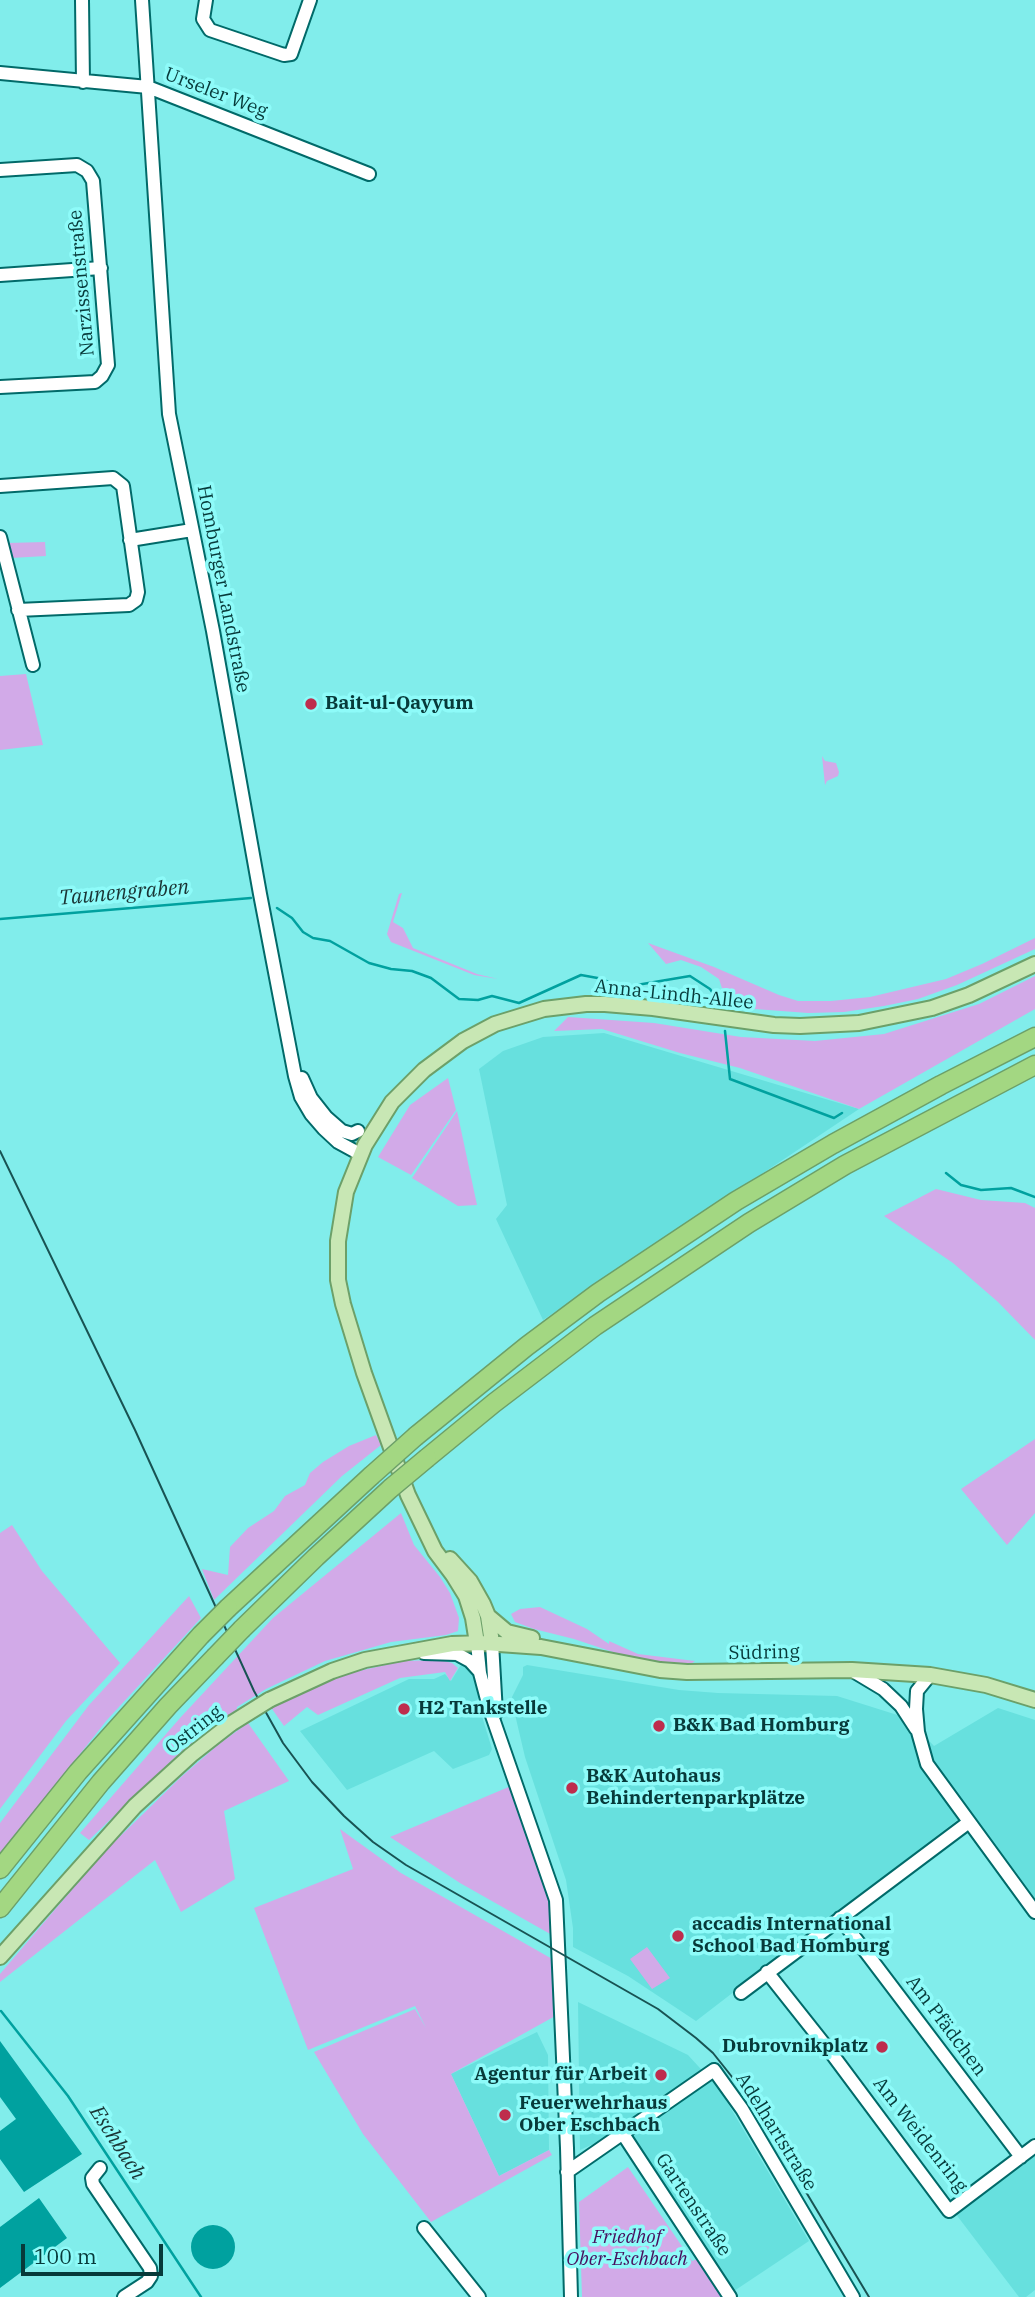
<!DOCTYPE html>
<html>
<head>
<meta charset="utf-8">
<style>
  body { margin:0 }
  #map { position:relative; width:1035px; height:2297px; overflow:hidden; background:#81edeb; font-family:"IBM Plex Serif",serif }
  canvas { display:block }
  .scale { position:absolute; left:21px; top:2244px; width:142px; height:32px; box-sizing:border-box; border:4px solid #073a3a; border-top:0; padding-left:9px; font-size:21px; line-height:24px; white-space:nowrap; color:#073a3a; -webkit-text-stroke:5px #8efbf9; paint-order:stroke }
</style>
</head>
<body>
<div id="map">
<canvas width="1035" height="2297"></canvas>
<div class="scale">100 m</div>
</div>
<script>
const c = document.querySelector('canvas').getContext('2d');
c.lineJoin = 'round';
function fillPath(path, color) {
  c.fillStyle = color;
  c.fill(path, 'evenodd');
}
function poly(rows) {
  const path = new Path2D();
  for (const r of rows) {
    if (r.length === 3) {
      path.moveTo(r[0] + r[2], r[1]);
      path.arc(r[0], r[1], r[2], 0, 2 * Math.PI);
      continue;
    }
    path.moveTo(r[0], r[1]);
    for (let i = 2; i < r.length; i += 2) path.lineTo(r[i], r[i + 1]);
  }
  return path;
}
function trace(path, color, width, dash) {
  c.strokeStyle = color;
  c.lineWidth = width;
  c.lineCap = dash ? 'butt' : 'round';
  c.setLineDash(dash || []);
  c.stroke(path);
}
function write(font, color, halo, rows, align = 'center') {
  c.font = font + ' "IBM Plex Serif",serif';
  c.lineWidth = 7;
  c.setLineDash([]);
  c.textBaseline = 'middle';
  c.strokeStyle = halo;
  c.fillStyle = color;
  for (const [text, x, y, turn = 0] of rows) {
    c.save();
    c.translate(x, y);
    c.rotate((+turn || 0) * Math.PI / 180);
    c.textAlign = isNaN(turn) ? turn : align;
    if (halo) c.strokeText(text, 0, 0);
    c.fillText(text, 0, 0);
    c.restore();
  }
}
fillPath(poly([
  [604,1033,859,1109,543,1320,496,1219,507,1205,479,1069,503,1051,543,1037],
  [462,1663,473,1673,480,1695,477,1700,492,1749,489,1755,453,1769,434,1751,347,1790,300,1731,409,1679,434,1679,445,1674,451,1681],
  [527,1665,679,1690,718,1693,837,1696,907,1718,934,1746,998,1708,1035,1720,1035,1899,969,1811,696,2021,628,1976,573,1947,573,1928,566,1880,525,1757,513,1706,512,1697,523,1675,523,1667],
  [578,2002,688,2055,720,2090,809,2241,725,2297,620,2132,580,2150],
  [537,2032,548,2055,549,2150,499,2176,451,2074],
  [1035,2154,1035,2290,1026,2297,1019,2297,955,2213]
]), '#67e0de');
fillPath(poly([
  [45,542,46,556,11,558,7,543],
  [26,674,43,745,0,750,0,676],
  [822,756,825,761,836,763,839,772,838,776,827,781,825,785],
  [402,893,393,922,403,928,413,948,477,974,498,979,474,975,391,942,387,934,399,894],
  [1035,938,1035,949,957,985,918,999,884,1006,844,1012,808,1013,728,1007,719,979,701,967,681,960,666,964,648,943,714,967,779,995,798,1001,831,1001,870,997,946,979,982,964],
  [1035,976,1035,1009,859,1109,740,1068,680,1053,602,1029,554,1031,568,1017,654,1023,741,1037,815,1041,884,1034,979,1004],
  [448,1078,456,1110,411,1175,378,1157,410,1105],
  [457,1111,477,1205,458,1206,412,1178],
  [936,1189,981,1200,1025,1203,1035,1208,1035,1340,998,1302,953,1263,884,1216],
  [376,1435,381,1445,342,1476,214,1600,202,1569,228,1575,230,1547,248,1528,274,1511,285,1496,305,1485,310,1473,323,1462,349,1446],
  [1035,1439,1035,1513,1007,1545,961,1489],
  [401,1513,414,1545,440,1577,450,1593,459,1618,458,1631,446,1635,391,1642,325,1661,266,1689,237,1707,237,1709,185,1748,89,1840,80,1833,180,1718,273,1618],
  [12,1525,42,1571,120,1663,66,1721,0,1809,0,1533],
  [189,1596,201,1618,107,1720,0,1855,0,1823,89,1705],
  [540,1607,587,1629,609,1644,609,1641,638,1654,695,1661,687,1667,640,1661,574,1639,534,1629,515,1622,511,1614,520,1609],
  [440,1660,452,1663,458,1668,450,1681,445,1672,400,1678,318,1715,307,1707,284,1726,270,1706,304,1689,350,1673,403,1661],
  [248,1723,289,1781,224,1811,235,1879,181,1912,155,1860,0,1982,0,1974,104,1852,181,1777,219,1744],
  [511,1786,548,1895,552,1935,460,1883,390,1837],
  [340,1829,401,1873,554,1960,557,2015,451,2074,499,2176,549,2150,552,2155,431,2222,363,2134,314,2052,415,2009,426,2028,415,2006,308,2050,254,1908,353,1869],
  [647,1947,670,1978,652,1989,630,1959],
  [628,2167,692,2261,697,2259,721,2297,582,2297,579,2202]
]), '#d2aae8');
fillPath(poly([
  [0,2041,82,2154,24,2192,0,2159,0,2131,16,2119,0,2097],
  [39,2198,67,2238,0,2288,0,2227],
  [213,2247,22]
]), '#00a19f');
trace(poly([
  [277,908,292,918,303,932,313,938,330,941,369,963,391,969,412,971,431,978,459,999,478,1000,492,996,519,1003,581,975,603,979,619,988,690,976,710,989,721,1004],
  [0,919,251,898],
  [725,1031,730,1079,834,1118,842,1113],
  [946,1173,961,1185,981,1190,1011,1188,1035,1197],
  [1,2011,68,2096,201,2297]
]), '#00a19f', 2.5);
const minor = poly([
  [82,0,83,82],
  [142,0,169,414,213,631,260,894,295,1076,301,1097,311,1114,324,1129,338,1142,360,1154],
  [206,0,203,19,210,30,284,55,291,54,310,0],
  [0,73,148,87,369,174],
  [0,170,77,165,87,171,93,181,108,365,102,376,95,382,0,387],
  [0,275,101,268],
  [0,486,113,478,123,486,138,592,136,600,129,605,18,610],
  [0,537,33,665],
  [130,540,192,530],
  [302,1078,311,1098,326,1117,342,1131,352,1134,358,1131],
  [477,1643,480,1673,489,1707,556,1900,567,2148,571,2297],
  [492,1643,496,1713],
  [424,1653,457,1654,470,1661,480,1672],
  [853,1671,883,1689,901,1706,916,1729],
  [930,1675,917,1691,916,1709,918,1732,927,1764,1035,1912],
  [840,1918,1021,2157],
  [767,1972,832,2054,949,2211,1035,2146],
  [741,1993,969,1822],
  [623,2134,730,2297],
  [100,2168,92,2178,93,2184,150,2268,151,2276,147,2282,124,2297],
  [567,2172,714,2070,742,2109,853,2297],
  [424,2228,479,2297]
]);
const major = poly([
  [450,1559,470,1581,483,1604,488,1616,492,1643],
  [488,1616,507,1632,532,1638],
  [477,1643,473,1618,466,1596,453,1575,435,1551,408,1495,364,1373,343,1304,338,1280,338,1241,346,1192,365,1145,392,1102,424,1070,463,1041,495,1024,544,1009,586,1004,605,1004,653,1008,774,1025,800,1026,859,1023,932,1008,969,995,1035,964],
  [269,1700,332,1671,365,1660,452,1644,485,1643,541,1647,660,1670,687,1672,852,1670,930,1675,986,1685,1035,1700],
  [0,1957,135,1806,191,1755,232,1723]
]);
const highway = poly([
  [416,1436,527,1346,598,1293,736,1201,833,1144,941,1085,1035,1037],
  [427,1458,494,1403,595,1326,749,1223,845,1165,1035,1065],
  [228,1608,371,1476],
  [242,1629,316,1557,391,1488],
  [0,1869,78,1772,201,1635],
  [0,1908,101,1782,168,1706,215,1657]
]);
trace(minor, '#016a69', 16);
trace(major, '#6ca069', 18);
trace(highway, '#6ca069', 21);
trace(minor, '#fff', 12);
trace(major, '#c8e7b4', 14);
trace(highway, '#a3d782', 18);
trace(poly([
  [0,1151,135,1430,254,1691,283,1743,312,1782,344,1816,373,1842,406,1865,658,2009,696,2038,713,2053,752,2102,869,2297]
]), '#185353', 2);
const majorBridge = poly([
  [232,1723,269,1700]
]);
const highwayBridge = poly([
  [371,1476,416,1436],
  [391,1488,427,1458],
  [201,1635,228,1608],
  [215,1657,242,1629]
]);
trace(majorBridge, '#6ca069', 18, []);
trace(highwayBridge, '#6ca069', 21, []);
trace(majorBridge, '#c8e7b4', 14);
trace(highwayBridge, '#a3d782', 18);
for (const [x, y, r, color] of [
  [311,704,7,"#be2d4d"],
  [404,1709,7,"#be2d4d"],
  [659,1726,7,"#be2d4d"],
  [572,1788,7,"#be2d4d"],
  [678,1936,7,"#be2d4d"],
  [882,2047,7,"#be2d4d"],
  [661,2075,7,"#be2d4d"],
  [505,2115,7,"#be2d4d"]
]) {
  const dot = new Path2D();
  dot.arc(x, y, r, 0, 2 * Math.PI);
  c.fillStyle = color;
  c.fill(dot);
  trace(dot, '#8efbf9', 2.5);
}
write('19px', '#073a3a', '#8efbf9', [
  ["Urseler Weg",216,93,21],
  ["Narzissenstraße",82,283,-95],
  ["Homburger Landstraße",223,589,79],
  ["Anna-Lindh-Allee",674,995,6],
  ["Südring",764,1653,-1],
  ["Ostring",194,1730,-38],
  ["Am Pfädchen",946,2026,53],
  ["Adelhartstraße",776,2132,58],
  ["Am Weidenring",920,2135,52],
  ["Gartenstraße",693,2205,56]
]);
write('bold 19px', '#073a3a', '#8efbf9', [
  ["Bait-ul-Qayyum",325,704],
  ["H2 Tankstelle",418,1709],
  ["B&K Bad Homburg",673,1726],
  ["B&K Autohaus",586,1777],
  ["Behindertenparkplätze",586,1799],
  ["accadis International",692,1925],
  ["School Bad Homburg",692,1947],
  ["Dubrovnikplatz",868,2047,"right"],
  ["Agentur für Arbeit",647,2075,"right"],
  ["Feuerwehrhaus",519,2104],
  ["Ober Eschbach",519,2126]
], 'left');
write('italic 19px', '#480f5e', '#8efbf9', [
  ["Friedhof",627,2238],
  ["Ober-Eschbach",627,2260]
]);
write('italic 21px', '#1a3535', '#8efbf9', [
  ["Taunengraben",124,893,-5],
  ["Eschbach",117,2143,57]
]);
</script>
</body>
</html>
